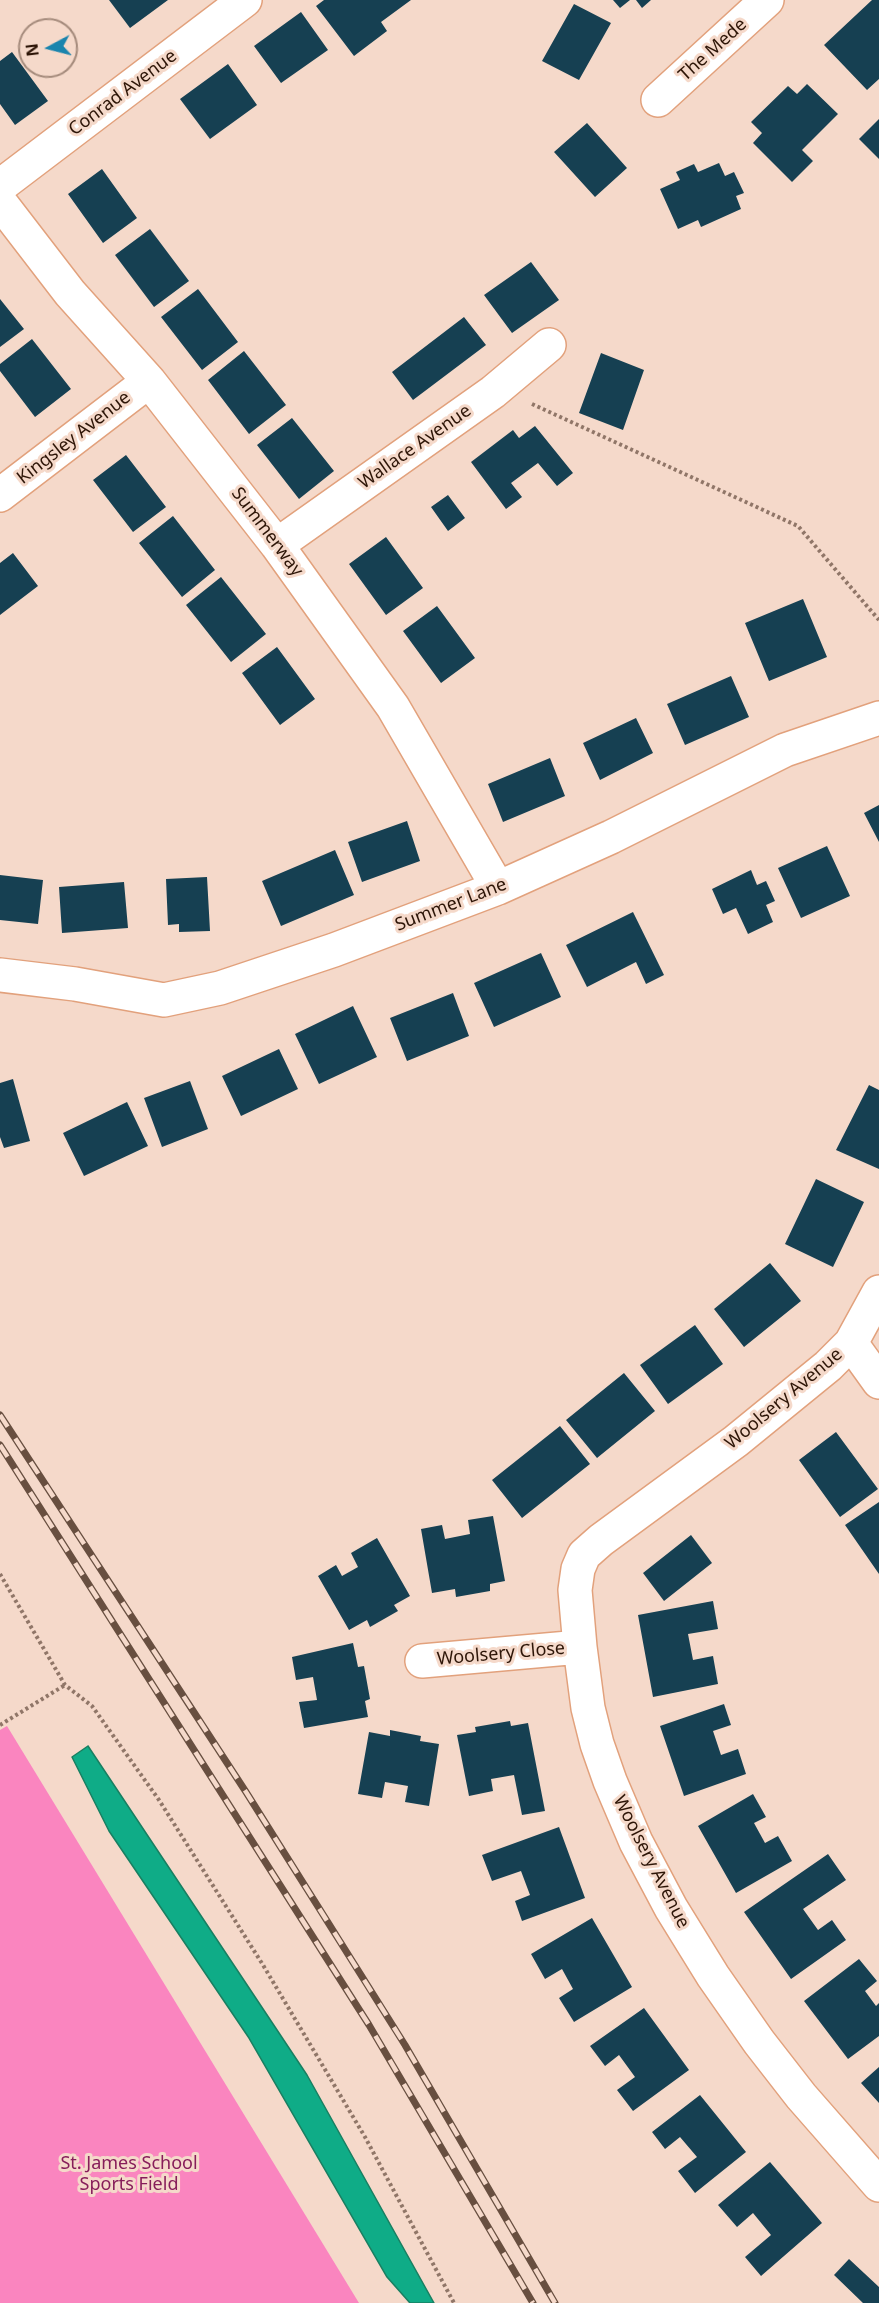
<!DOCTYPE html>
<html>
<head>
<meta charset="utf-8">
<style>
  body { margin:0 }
  #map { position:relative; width:879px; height:2303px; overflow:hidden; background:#f5d9ca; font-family:"Noto Sans",sans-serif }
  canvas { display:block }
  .north { position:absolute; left:18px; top:18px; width:60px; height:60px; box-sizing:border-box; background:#f5d9ca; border:2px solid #a58b7c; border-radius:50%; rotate:263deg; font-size:16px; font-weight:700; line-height:24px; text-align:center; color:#2d1507 }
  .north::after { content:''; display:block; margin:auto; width:21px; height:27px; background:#1a84ad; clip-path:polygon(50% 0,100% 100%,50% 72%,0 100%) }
</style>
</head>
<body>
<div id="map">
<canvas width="879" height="2303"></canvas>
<div class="north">N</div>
</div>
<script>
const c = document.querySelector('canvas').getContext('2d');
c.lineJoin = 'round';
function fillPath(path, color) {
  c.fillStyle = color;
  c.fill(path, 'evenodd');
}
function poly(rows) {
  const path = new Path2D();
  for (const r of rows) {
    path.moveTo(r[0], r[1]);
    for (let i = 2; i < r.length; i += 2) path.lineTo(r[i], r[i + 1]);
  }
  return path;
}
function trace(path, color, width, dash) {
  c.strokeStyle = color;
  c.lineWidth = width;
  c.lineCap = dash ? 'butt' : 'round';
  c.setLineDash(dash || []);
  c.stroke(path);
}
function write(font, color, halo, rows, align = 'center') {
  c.font = font + ' "Noto Sans",sans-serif';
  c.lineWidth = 6;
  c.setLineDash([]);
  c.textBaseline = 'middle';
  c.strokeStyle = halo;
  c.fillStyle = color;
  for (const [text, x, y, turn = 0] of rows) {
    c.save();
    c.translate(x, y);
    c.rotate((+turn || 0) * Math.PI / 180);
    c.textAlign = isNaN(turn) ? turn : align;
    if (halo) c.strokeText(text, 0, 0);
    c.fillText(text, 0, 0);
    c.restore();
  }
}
fillPath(poly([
  [7,1726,359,2303,0,2303,0,1730]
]), '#fa85bf');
const water = poly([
  [88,1746,307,2075,434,2303,410,2303,387,2277,249,2038,109,1831,72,1757,88,1746]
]);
fillPath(water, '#0fac87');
trace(water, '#187f61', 1.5);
fillPath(poly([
  [109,0,168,0,130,28],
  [324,0,411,0,381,22,387,31,354,56,316,6],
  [613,0,630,0,620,8],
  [636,0,651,0,642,8],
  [872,0,879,0,879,79,867,90,824,45],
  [574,4,611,23,579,80,542,61],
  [301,12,328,50,281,83,254,46],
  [12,52,48,101,15,125,0,104,0,61],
  [228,64,257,105,210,139,180,99],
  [807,84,838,114,802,150,813,161,792,182,753,143,762,133,751,122,788,86,797,94],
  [879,119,879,159,859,139],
  [587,123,627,168,595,197,554,152],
  [719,163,725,176,734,172,744,193,736,196,741,209,701,227,698,220,678,229,660,189,680,180,676,172,694,164,698,172],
  [102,169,137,218,103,243,68,194],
  [150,229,189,281,154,307,115,255],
  [531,262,559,300,512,333,484,295],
  [198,289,238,342,202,370,161,317],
  [0,299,24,329,0,347],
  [464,317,486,345,413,400,392,372],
  [32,339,71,389,35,417,0,371,0,364],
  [244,351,286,405,249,434,208,380],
  [601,353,644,370,623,430,579,413],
  [292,418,334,471,299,499,257,445],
  [535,426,573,473,557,486,538,463,511,483,522,497,506,509,471,462,513,430,519,438],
  [126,455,166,507,133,532,93,480],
  [448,495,465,518,448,531,431,507],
  [173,516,215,570,182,597,139,543],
  [386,537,423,588,386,615,349,564],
  [13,553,38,586,0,615,0,563],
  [221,577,266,634,231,662,186,605],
  [803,599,827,657,769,681,745,623],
  [437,606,475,658,441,683,403,631],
  [277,647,315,699,280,725,242,673],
  [731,676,749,717,685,745,667,704],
  [636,718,653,753,600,780,583,743],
  [550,758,565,796,503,822,488,784],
  [879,805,879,842,864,813],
  [407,821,420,861,362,882,348,842],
  [827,846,850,896,801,918,778,868],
  [335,850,354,895,281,926,262,881],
  [751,870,757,885,766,881,775,901,766,905,773,922,748,934,736,908,723,914,712,889],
  [0,875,43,880,38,924,0,920],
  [207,877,210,931,179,932,179,924,168,925,166,879],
  [124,882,128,928,62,933,59,887],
  [633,912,664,975,646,984,636,962,587,987,566,945],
  [541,953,561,997,494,1027,474,983],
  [453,993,469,1036,407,1061,390,1018],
  [353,1006,377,1057,319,1084,295,1034],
  [279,1049,298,1089,241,1116,222,1076],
  [13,1079,30,1141,4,1148,0,1137,0,1083],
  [190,1081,208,1129,162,1147,144,1098],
  [869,1085,879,1090,879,1169,836,1150],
  [127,1102,148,1146,84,1176,63,1133],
  [816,1179,864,1202,833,1267,785,1244],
  [770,1263,801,1301,744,1347,714,1309],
  [695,1325,723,1364,668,1404,640,1365],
  [624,1373,655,1411,597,1458,566,1420],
  [560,1426,590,1464,522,1518,492,1480],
  [836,1432,878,1489,840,1517,799,1460],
  [879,1502,879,1574,845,1525],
  [493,1516,505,1581,490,1584,490,1591,456,1597,455,1589,432,1593,421,1529,442,1525,445,1539,470,1534,468,1520],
  [691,1535,712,1563,664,1601,643,1573],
  [377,1538,410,1596,394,1605,398,1611,370,1627,367,1620,349,1630,318,1576,336,1565,342,1576,358,1567,351,1553],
  [713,1601,718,1629,688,1634,693,1660,713,1656,718,1684,653,1697,638,1615],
  [353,1643,358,1667,364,1666,370,1699,365,1701,368,1717,304,1728,299,1702,317,1700,313,1677,296,1680,292,1657],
  [724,1704,731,1725,713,1731,721,1755,738,1749,746,1774,684,1796,660,1726],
  [510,1721,511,1726,528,1723,545,1811,522,1815,514,1775,491,1779,493,1791,469,1796,457,1735,476,1732,475,1727],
  [390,1730,421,1736,420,1741,439,1744,429,1806,405,1802,408,1786,385,1782,382,1798,358,1794,369,1732,390,1736],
  [753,1794,766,1817,754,1823,765,1843,778,1836,792,1861,736,1893,698,1826],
  [559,1827,585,1898,522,1921,515,1901,530,1895,521,1871,492,1881,482,1855],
  [828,1854,846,1880,803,1909,818,1930,832,1920,846,1940,791,1979,744,1912],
  [592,1918,632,1987,574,2022,559,1998,573,1989,562,1969,545,1979,531,1954],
  [859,1959,877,1981,865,1991,876,2006,879,2003,879,2036,848,2059,804,2001],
  [644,2008,689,2070,633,2111,617,2090,635,2077,619,2055,605,2066,590,2046],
  [879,2067,879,2103,861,2083],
  [700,2095,746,2152,695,2193,678,2171,697,2157,680,2137,665,2149,652,2132],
  [770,2162,822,2223,761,2276,745,2257,771,2235,753,2213,737,2227,718,2205],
  [849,2259,879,2287,879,2303,863,2303,834,2275]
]), '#164052');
const street = poly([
  [658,100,767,0],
  [0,186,245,0],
  [0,202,70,293,149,381,277,545,393,707,498,888],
  [0,495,149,381],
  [277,545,493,392,549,345],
  [0,975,75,984,164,1000,220,988,334,950,498,888,611,837,785,750,879,718],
  [879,1292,851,1343,828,1366,736,1441,601,1540,584,1555,578,1569,575,1590,580,1647,588,1708,597,1744,610,1781,636,1842,671,1908,713,1976,759,2042,801,2096,879,2185],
  [851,1343,879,1382],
  [422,1661,580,1647]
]);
trace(street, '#e2a17c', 36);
trace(poly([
  [532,404,798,526,879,620],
  [0,1574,65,1685,92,1706,159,1800,263,1965,365,2137,454,2303],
  [0,1725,65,1685]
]), '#907668', 4, [3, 3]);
trace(street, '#fff', 33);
const rail = poly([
  [0,1415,246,1792,405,2045,555,2303],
  [0,1445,369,2025,533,2303]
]);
trace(rail, '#684f40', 7);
trace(rail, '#f5d9ca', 4.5, [14]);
write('18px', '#2d1507', '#f5d9ca', [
  ["The Mede",713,50,-42],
  ["Conrad Avenue",123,93,-37],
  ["Kingsley Avenue",74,438,-38],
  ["Wallace Avenue",415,447,-35],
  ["Summerway",267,532,53],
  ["Summer Lane",451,905,-21],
  ["Woolsery Avenue",784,1399,-40],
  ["Woolsery Close",501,1654,-5],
  ["Woolsery Avenue",651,1862,63]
]);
write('18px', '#871d5a', '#f5d9ca', [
  ["St. James School",129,2164],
  ["Sports Field",129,2185]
]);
</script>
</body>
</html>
